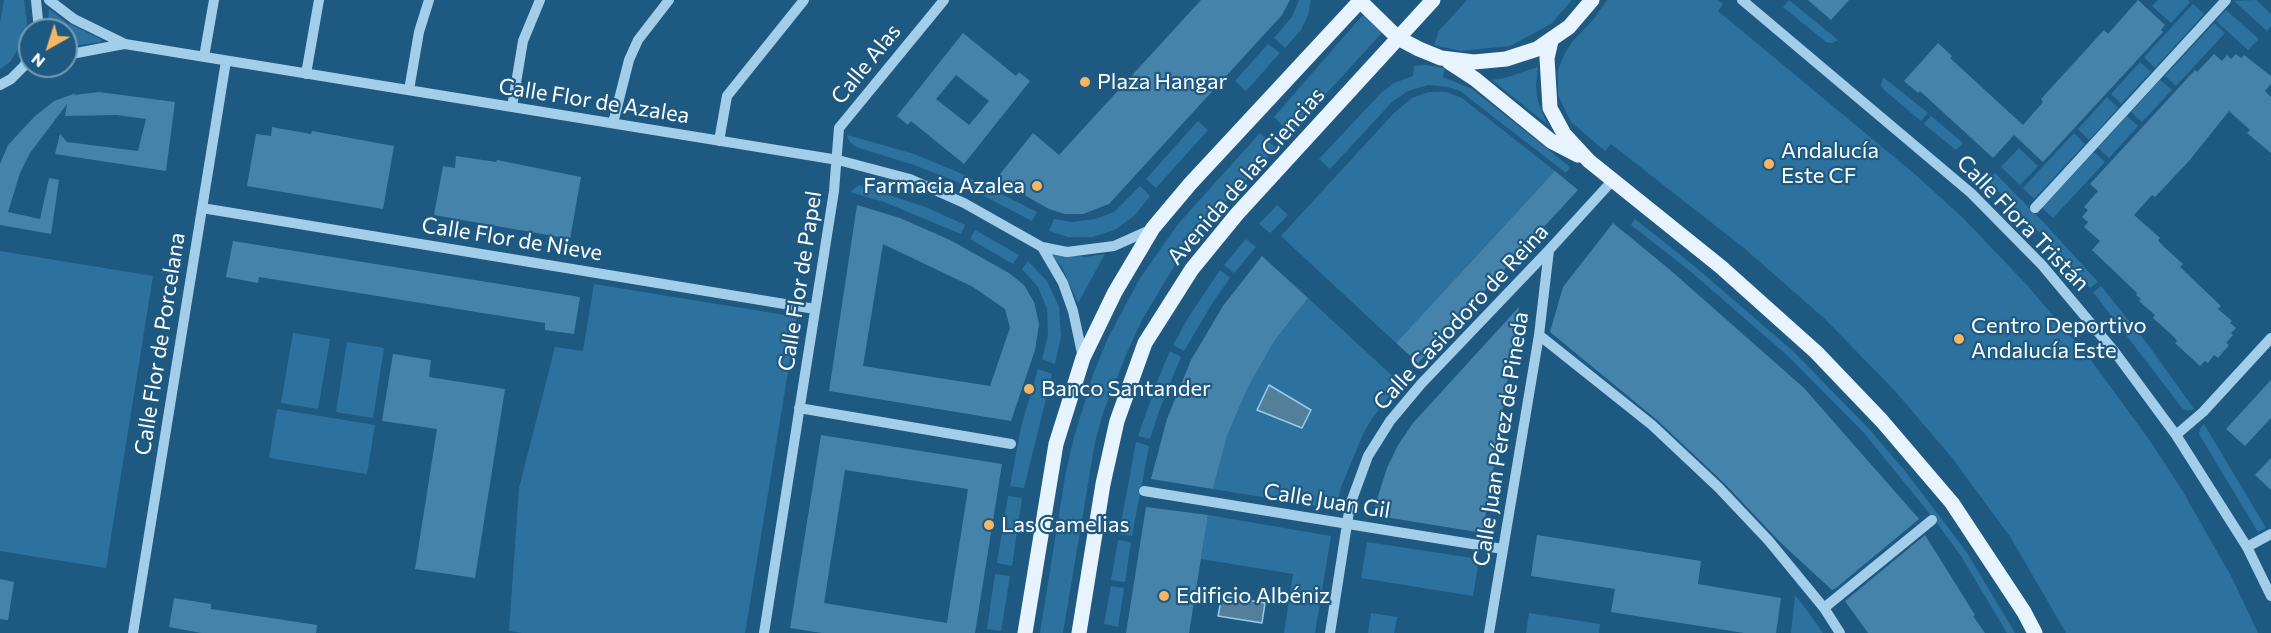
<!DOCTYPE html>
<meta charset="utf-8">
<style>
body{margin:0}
#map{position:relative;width:2271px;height:633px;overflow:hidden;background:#1e5982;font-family:Commissioner,sans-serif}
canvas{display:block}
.north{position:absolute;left:18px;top:18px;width:60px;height:60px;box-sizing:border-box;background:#1e5982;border:2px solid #789bb4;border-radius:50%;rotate:219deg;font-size:16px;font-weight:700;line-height:24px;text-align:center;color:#fff}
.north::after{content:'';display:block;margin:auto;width:21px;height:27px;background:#f8b562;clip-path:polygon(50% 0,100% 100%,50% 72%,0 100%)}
</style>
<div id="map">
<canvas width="2271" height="633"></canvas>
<div class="north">N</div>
</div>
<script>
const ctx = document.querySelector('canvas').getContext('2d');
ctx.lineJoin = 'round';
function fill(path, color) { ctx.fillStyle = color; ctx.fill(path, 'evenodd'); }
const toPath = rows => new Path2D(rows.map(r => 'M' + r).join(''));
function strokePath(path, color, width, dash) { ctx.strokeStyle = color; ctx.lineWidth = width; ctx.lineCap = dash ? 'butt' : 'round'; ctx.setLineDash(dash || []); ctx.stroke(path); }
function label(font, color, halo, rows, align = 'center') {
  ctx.font = font + ' Commissioner,sans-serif'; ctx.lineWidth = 4.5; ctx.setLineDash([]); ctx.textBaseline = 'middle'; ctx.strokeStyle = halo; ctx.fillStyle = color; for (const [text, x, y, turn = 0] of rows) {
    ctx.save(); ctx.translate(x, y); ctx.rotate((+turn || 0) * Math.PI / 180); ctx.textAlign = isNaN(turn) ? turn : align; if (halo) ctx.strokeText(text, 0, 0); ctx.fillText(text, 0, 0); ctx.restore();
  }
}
const green = toPath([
 [4,0,24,0,27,23,23,41,10,62,0,69,0,23],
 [1299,0,1311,0,1308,15,1301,30,1285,48,1274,38,1292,17],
 [1467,0,1572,0,1551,24,1510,46,1461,51,1434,45,1439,31],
 [1607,0,1718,0,1723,4,1718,11,1917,176,1964,219,2026,284,2091,360,2150,441,2182,490,2232,578,2258,633,2066,633,2011,538,1953,459,1896,392,1825,319,1744,248,1611,144,1605,151,1571,122,1558,95,1558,70,1564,55,1572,42,1593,20],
 [1789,0,1838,40,1832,43,1826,42,1783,7],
 [2158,0,2188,0,2190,2,2171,23,2152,6],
 [2256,0,2271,14,2271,26,2267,31,2234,1],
 [2193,4,2204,14,2155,68,2144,57],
 [49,9,66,22,102,40,101,42,66,47,66,30,47,30],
 [2226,10,2259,39,2248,50,2216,21],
 [1362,16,1365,16,1381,32,1381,34,1290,133,1274,117],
 [2214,23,2225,33,2176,86,2165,76],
 [1268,44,1280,53,1246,91,1235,81],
 [2140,62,2151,72,2121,104,2111,94],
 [1426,65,1445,68,1443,77,1472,89,1570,167,1566,173,1460,91,1448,87,1428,85,1408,91,1392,102,1330,169,1319,159,1381,93,1394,83,1413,76,1414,66],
 [1538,67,1536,85,1538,102,1547,124,1492,80,1505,78],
 [1883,77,1928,113,1921,121,1883,89,1881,85],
 [2160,80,2172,90,2142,122,2131,112],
 [1429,92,1446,92,1462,98,1555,171,1396,343,1281,236,1394,113,1412,98],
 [2107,97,2118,108,2089,140,2078,129],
 [1931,116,1963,143,1956,150,1924,124],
 [2127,116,2138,126,2109,158,2098,148],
 [1198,121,1208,130,1156,188,1146,179],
 [1260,133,1276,148,1221,207,1175,265,1142,320,1128,350,1103,413,1095,442,1063,633,1040,633,1066,471,1074,437,1094,372,1108,338,1139,280,1178,224],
 [2074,133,2085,144,2034,199,2023,188],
 [847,135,914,154,960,173,1037,212,1032,221,955,181,914,165,856,147,849,141],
 [2019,148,2038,166,2020,185,2001,167],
 [2094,152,2105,162,2053,218,2042,208],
 [1995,173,2047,226,2098,282,2090,288,2040,233,1987,180],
 [859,185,928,208,965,225,961,234,884,202,850,192],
 [1140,186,1150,196,1135,215,1116,229,1093,237,1068,237,1049,231,1054,219,1072,222,1095,219,1114,212],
 [1277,205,1288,215,1270,233,1259,224],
 [1635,219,1693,265,1794,352,1869,429,1905,471,1966,551,2015,633,2007,633,1961,556,1934,519,1864,433,1788,356,1690,271,1631,225],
 [975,230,1019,255,1013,264,970,239],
 [1246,239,1256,247,1234,273,1224,265],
 [0,251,153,276,106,568,0,551],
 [1049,252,1085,257,1105,254,1078,303,1062,267],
 [1028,261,1047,281,1059,307,1061,336,1055,364,1042,359,1048,335,1047,309,1038,287,1022,269],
 [1220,270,1230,278,1213,302,1184,351,1173,345,1188,318],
 [594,284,797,317,745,633,522,633,509,631,519,488,555,347,583,351],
 [2101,286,2149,346,2194,409,2188,411,2182,408,2093,292],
 [1308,298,1400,383,1373,417,1364,432,1341,487,1336,509,1213,489,1227,436,1248,387,1275,340],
 [293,333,330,339,318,409,281,403],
 [347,342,384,348,373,418,336,412],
 [1170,351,1181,357,1159,411,1150,439,1138,436,1159,377],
 [1038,369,1052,374,1024,488,1010,486,1021,427],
 [277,409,375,425,367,474,269,458],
 [2204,424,2266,528,2258,532,2199,434,2200,429],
 [1136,442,1149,446,1132,536,1119,534],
 [1008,496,1022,498,1012,566,997,563],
 [1208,515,1331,536,1315,633,1284,633,1293,574,1201,559],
 [1118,540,1131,542,1125,582,1111,580],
 [1367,542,1479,559,1473,596,1361,578],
 [995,574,1010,576,1001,631,987,629],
 [1111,586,1124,588,1118,627,1104,624],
 [1795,595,1809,613,1823,633,1791,633],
 [1371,613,1397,617,1394,633,1368,633],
 [1529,613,1600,624,1599,633,1526,633]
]);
const water = toPath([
 [1269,385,1311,410,1302,428,1257,410,1269,385],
 [1222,596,1265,603,1262,623,1218,616,1222,596]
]);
const building = toPath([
 [1201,0,1290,0,1282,15,1109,204,1083,214,1065,214,1049,209,996,179,1033,133,1059,155],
 [1808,0,1849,0,1831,20],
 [2138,0,2165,25,2161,30,2163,32,2043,162,2014,135,1993,158,1920,91,1918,93,1904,81,1938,43,1952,56,1950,58,2023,125,2043,102,2041,99,2104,30,2108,34],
 [963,33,1016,76,1019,72,1030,81,964,164,911,121,908,125,897,116],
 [956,75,989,101,969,125,936,99],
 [2214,54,2222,61,2227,55,2231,59,2236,54,2241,58,2244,55,2271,76,2271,84,2265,91,2271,97,2271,153,2247,133,2250,130,2229,111,2189,161,2155,197,2152,195,2134,215,2160,238,2158,240,2163,246,2183,264,2180,267,2221,306,2218,309,2232,321,2230,323,2236,328,2231,333,2233,335,2226,343,2229,345,2218,358,2214,355,2208,363,2205,361,2200,366,2175,343,2177,341,2173,336,2153,318,2155,315,2139,301,2141,299,2136,295,2137,293,2092,250,2100,241,2084,227,2088,222,2082,217,2088,210,2084,207,2098,191,2090,184,2195,70,2197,72],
 [99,92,175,102,166,171,55,154,60,134,67,142,138,151,146,119,117,115,65,116,67,104,30,153,20,173,8,212,40,219,49,178,59,180,51,234,0,225,0,164,8,145,34,117,54,101,76,93,74,95],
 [272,127,311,134,312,131,394,146,383,209,247,186,256,134,271,136],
 [456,156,496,162,497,160,581,177,570,239,434,215,443,166,455,168],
 [1555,171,1578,190,1418,363,1396,343],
 [857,205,900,218,950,240,1009,273,1024,285,1034,302,1039,324,1035,350,1011,421,829,391],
 [883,244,973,287,1005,309,1010,328,990,386,863,366],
 [1613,223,1669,269,1804,388,1919,519,1836,588,1832,590,1780,542,1724,483,1657,420,1550,332,1563,287],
 [233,241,580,297,574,334,545,330,545,323,259,277,258,283,226,277],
 [1262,256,1308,298,1275,340,1248,387,1227,436,1213,489,1151,479,1167,419,1191,360,1223,306],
 [1519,307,1483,533,1372,515,1387,468,1398,445,1413,423],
 [393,354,431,360,429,377,505,389,475,578,415,569,437,429,382,421],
 [2271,380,2271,418,2245,446,2226,429],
 [821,435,1002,464,975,633,822,633,790,628],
 [845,470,968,489,947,623,824,603],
 [2271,458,2271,490,2255,475],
 [1146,507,1208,515,1189,633,1126,633],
 [1537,535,1701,561,1698,584,1781,598,1776,633,1744,633,1611,612,1615,589,1531,576],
 [1925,535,1975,615,1973,616,1985,633,1868,633,1845,601],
 [0,579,14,582,8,620,0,619],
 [174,598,211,604,211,609,317,625,316,633,201,633,169,627]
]);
const minor = toPath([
 [36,0,39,30],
 [49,0,74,19,125,44,838,160,910,179,964,203,1042,247,1067,252,1114,246,1152,229],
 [1742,0,1971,193,2042,265,2114,351,2176,435,2247,547,2271,596],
 [66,55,124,44],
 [204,57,214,0],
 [306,74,319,0],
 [0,85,11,79,24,66,30,55],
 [409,90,419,32,429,0],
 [512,107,523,41,540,0],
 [613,123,629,60,638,40,669,0],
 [719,141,727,96,804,0],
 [202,208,815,309],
 [2035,208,2226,0],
 [1042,247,1063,283,1073,311,1083,358],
 [1539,335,1652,425,1719,488,1769,541,1824,608,1840,633],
 [799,408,1011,444],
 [2176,435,2203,412,2271,338],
 [1144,491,1503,549],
 [2247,547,2271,534],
 [1824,608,1932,520],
 [133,633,226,61],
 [764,633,834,191,839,128,944,0],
 [1330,633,1350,505,1368,456,1390,421,1421,384,1549,250,1613,180],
 [1489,633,1539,335,1549,250]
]);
const major = toPath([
 [1359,0,1398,38,1419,49,1441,58,1474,62,1506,59,1537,49,1569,27,1592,0],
 [1551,41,1547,58,1550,108,1564,134,1589,161,1721,267,1816,352,1882,421,1952,503,2024,612,2035,633],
 [1449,62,1475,79,1551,141,1578,155],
 [1025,633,1056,444,1083,358,1115,292,1153,228,1190,184,1361,0],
 [1079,633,1103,484,1117,421,1145,343,1192,269,1237,214,1433,0]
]);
const markers = [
 [1085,82,6,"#f8b562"],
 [1769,164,6,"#f8b562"],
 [1037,186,6,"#f8b562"],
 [1959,339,6,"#f8b562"],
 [1029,389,6,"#f8b562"],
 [989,525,6,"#f8b562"],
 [1164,596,6,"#f8b562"]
];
const streetNames = [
 ["Calle Alas",866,64,-51],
 ["Calle Flor de Azalea",594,101,9],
 ["Avenida de las Ciencias",1246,176,-49],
 ["Calle Flora Tristán",2023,223,46],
 ["Calle Flor de Nieve",512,239,9],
 ["Calle Flor de Papel",800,281,-81],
 ["Calle Casiodoro de Reina",1461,317,-47],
 ["Calle Flor de Porcelana",160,344,-81],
 ["Calle Juan Pérez de Pineda",1501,439,-81],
 ["Calle Juan Gil",1327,501,9]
];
const poiNames = [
 ["Plaza Hangar",1097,82],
 ["Andalucía",1781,151],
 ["Este CF",1781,176],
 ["Farmacia Azalea",1025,186,"right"],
 ["Centro Deportivo",1971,326],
 ["Andalucía Este",1971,351],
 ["Banco Santander",1041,389],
 ["Las Camelias",1001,525],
 ["Edificio Albéniz",1176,596]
];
fill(green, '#2d729e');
fill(water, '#547f9b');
strokePath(water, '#97cbeb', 1.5);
fill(building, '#4683ab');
strokePath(minor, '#a3cee9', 10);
strokePath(major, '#e7f3fe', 15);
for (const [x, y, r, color] of markers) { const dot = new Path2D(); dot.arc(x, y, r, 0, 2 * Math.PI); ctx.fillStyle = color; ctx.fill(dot); strokePath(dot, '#1e5982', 2); }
label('22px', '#fff', '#1e5982', streetNames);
label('22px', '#fff', '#1e5982', poiNames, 'left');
</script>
